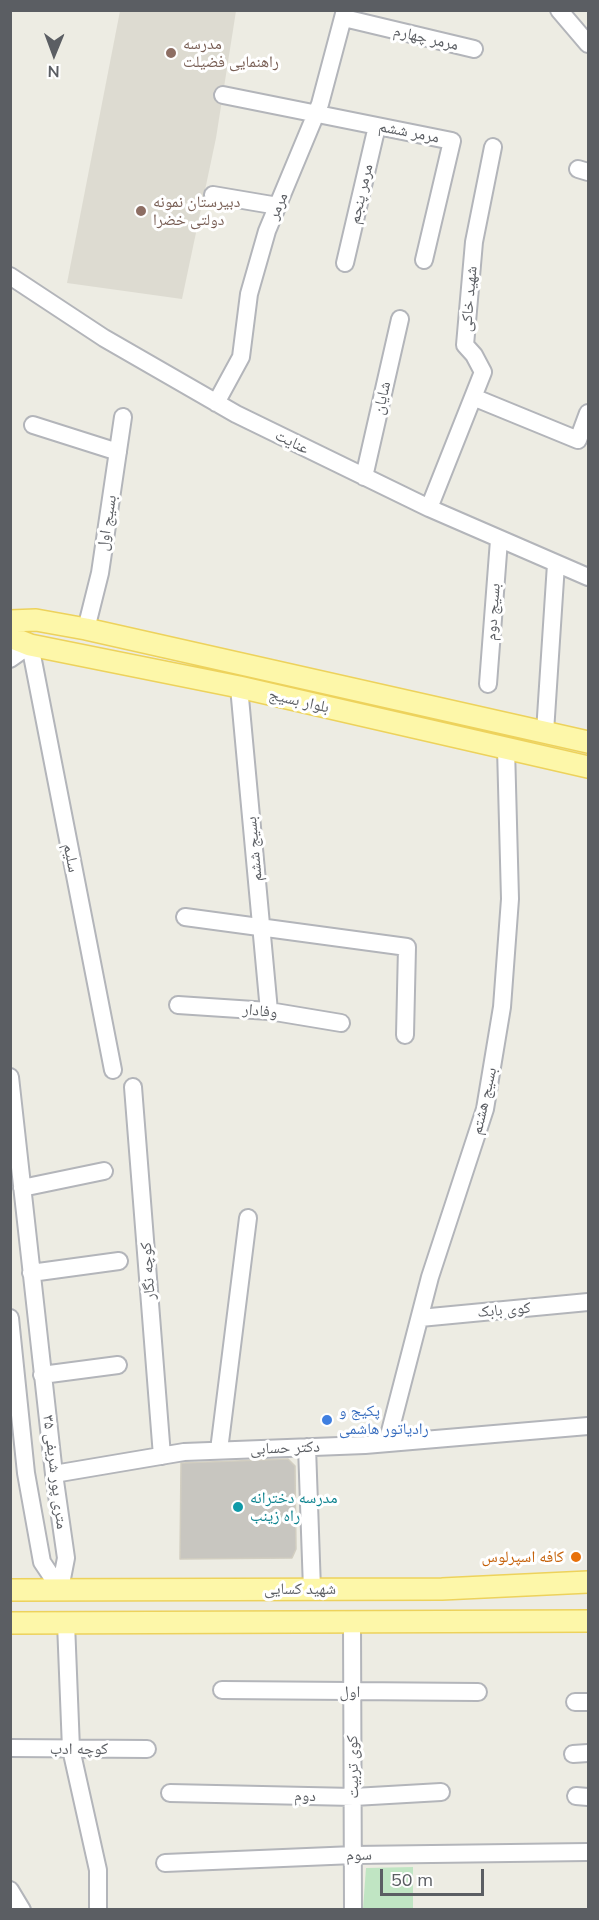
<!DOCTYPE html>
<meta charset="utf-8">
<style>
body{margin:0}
#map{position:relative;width:599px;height:1920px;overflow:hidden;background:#edece3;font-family:Mulish,sans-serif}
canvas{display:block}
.frame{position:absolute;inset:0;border:12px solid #5b5e63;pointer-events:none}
.north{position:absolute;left:24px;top:24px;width:60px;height:60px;-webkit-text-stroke:4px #fff;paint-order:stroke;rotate:181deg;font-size:16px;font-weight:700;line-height:24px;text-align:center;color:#5b5e63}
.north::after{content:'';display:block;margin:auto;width:21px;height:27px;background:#5b5e63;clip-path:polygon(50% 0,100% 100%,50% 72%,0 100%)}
.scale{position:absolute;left:380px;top:1869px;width:104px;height:27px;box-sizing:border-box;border:3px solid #5b5e63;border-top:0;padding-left:8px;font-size:18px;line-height:21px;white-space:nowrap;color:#5b5e63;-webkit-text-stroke:4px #fff;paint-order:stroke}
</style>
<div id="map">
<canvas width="599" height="1920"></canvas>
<div class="frame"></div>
<div class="north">N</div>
<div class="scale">50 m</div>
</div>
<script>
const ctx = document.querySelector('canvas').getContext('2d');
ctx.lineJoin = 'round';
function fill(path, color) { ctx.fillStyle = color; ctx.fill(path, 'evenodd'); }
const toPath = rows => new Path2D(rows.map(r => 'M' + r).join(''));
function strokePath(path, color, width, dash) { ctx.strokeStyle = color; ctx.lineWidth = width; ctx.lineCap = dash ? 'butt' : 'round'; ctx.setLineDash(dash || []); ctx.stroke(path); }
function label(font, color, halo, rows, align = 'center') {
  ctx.font = font + ' Mulish,"Noto Naskh Arabic",sans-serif'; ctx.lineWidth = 6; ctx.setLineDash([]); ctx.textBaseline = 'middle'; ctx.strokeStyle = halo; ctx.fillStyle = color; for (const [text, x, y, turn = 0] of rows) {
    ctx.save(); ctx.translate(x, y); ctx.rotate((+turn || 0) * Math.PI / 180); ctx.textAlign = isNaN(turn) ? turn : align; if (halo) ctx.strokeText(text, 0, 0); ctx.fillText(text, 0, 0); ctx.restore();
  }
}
const education = toPath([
 [120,11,236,11,216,138,182,299,67,283]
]);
const green = toPath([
 [413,1867,413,1909,363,1909,366,1868]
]);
const building = toPath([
 [288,1459,295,1466,296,1549,292,1558,180,1559,181,1463,288,1459]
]);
const minor = toPath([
 [559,10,588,44],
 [344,18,474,49],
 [223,95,452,141,424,260],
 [578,169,588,172],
 [213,195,278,206],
 [345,263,377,126],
 [10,276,104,338,236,414,429,508,588,577],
 [473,397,578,440,588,413],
 [216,403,241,357,249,294,267,231,320,104,345,10],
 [33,425,118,452],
 [364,477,400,319],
 [429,508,483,372,474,355,465,345,474,242,493,147],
 [86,629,100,573,123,417],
 [10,659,30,645,113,1070],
 [488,684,499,540],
 [239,687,269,1011],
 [545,732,556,564],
 [185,917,407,947,405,1035],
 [178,1005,269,1011,341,1023],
 [10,1077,54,1474,66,1558,60,1589],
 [133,1087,162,1456],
 [22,1188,104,1171],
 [31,1273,119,1261],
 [10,1318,26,1473,42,1562,60,1589],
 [420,1318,588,1302],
 [42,1375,118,1365],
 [387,1443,430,1277,485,1109,502,1007,510,899,506,748],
 [307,1447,312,1589],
 [219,1450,248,1218],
 [54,1474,184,1452,365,1445,588,1426],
 [66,1623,71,1749,98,1870,98,1910],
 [352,1624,353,1910],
 [222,1690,478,1692],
 [575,1702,588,1702],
 [10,1748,147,1749],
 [573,1754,588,1753],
 [170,1793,354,1797,441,1792],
 [576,1796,588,1797],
 [165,1863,354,1855,588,1852],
 [10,1890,22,1910]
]);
const major = toPath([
 [10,621,36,620,86,629,588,742],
 [10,637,30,645,239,687,588,767],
 [10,1590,442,1589,588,1582],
 [10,1623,588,1621]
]);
const markers = [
 [171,53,6,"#8d6e63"],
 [141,211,6,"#8d6e63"],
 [327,1420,6,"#3f7fe0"],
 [238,1507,6,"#0f9aa8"],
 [576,1557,6,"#e8710a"]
];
const streetNames = [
 ["مرمر چهارم",426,38,13],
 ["مرمر ششم",409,132,11],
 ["مرمر پنجم",361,194,-77],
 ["مرمر",278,206,-67],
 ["شهید خاکی",469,299,-85],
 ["شایان",382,398,-77],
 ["عنایت",292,442,26],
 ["بسیج اول",107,523,-81],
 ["بسيج دوم",493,612,-86],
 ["بلوار بسیج",299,701,13],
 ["بسیج ششم",254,849,-95],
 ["سلیم",71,858,79],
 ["وفادار",260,1011,6],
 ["بسیج هشتم",484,1101,-77],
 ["کوچه نگار",148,1271,-94],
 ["کوی بابک",504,1310,-5],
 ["دکتر حسابی",285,1448,-2],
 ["۳۵ متری پور شریفی",55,1472,83],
 ["شهید کسایی",300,1589],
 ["اول",350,1692],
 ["کوچه ادب",79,1749],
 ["کوی تربیت",353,1767,-91],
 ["دوم",305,1796,1],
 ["سوم",359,1855,-1]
];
const educationNames = [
 ["مدرسه",183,44],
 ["راهنمایی فضیلت",183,62],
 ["دبیرستان نمونه",153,202],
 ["دولتی خضرا",153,220]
];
const shopNames = [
 ["پکیج و",339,1411],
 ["رادیاتور هاشمی",339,1429]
];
const cultureNames = [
 ["مدرسه دخترانه",250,1498],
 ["راه زینب",250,1516]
];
const foodNames = [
 ["کافه اسپرلوس",564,1557]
];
fill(education, '#dddbd1');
fill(green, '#c0e5c3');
fill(building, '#c8c6c0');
strokePath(building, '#d2cec1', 1.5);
strokePath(minor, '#b3b5ba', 20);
strokePath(major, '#edd25c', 24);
strokePath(minor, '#fff', 16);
strokePath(major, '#fdf7a9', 21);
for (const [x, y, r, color] of markers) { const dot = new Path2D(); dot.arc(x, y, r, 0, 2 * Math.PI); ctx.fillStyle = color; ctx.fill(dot); strokePath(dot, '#fff', 2); }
label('16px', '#5b5e63', '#fff', streetNames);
label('16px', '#785e54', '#fff', educationNames, 'left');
label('16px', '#366cbe', '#fff', shopNames, 'left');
label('16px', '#0d838f', '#fff', cultureNames, 'left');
label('16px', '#c56008', '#fff', foodNames, 'right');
</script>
